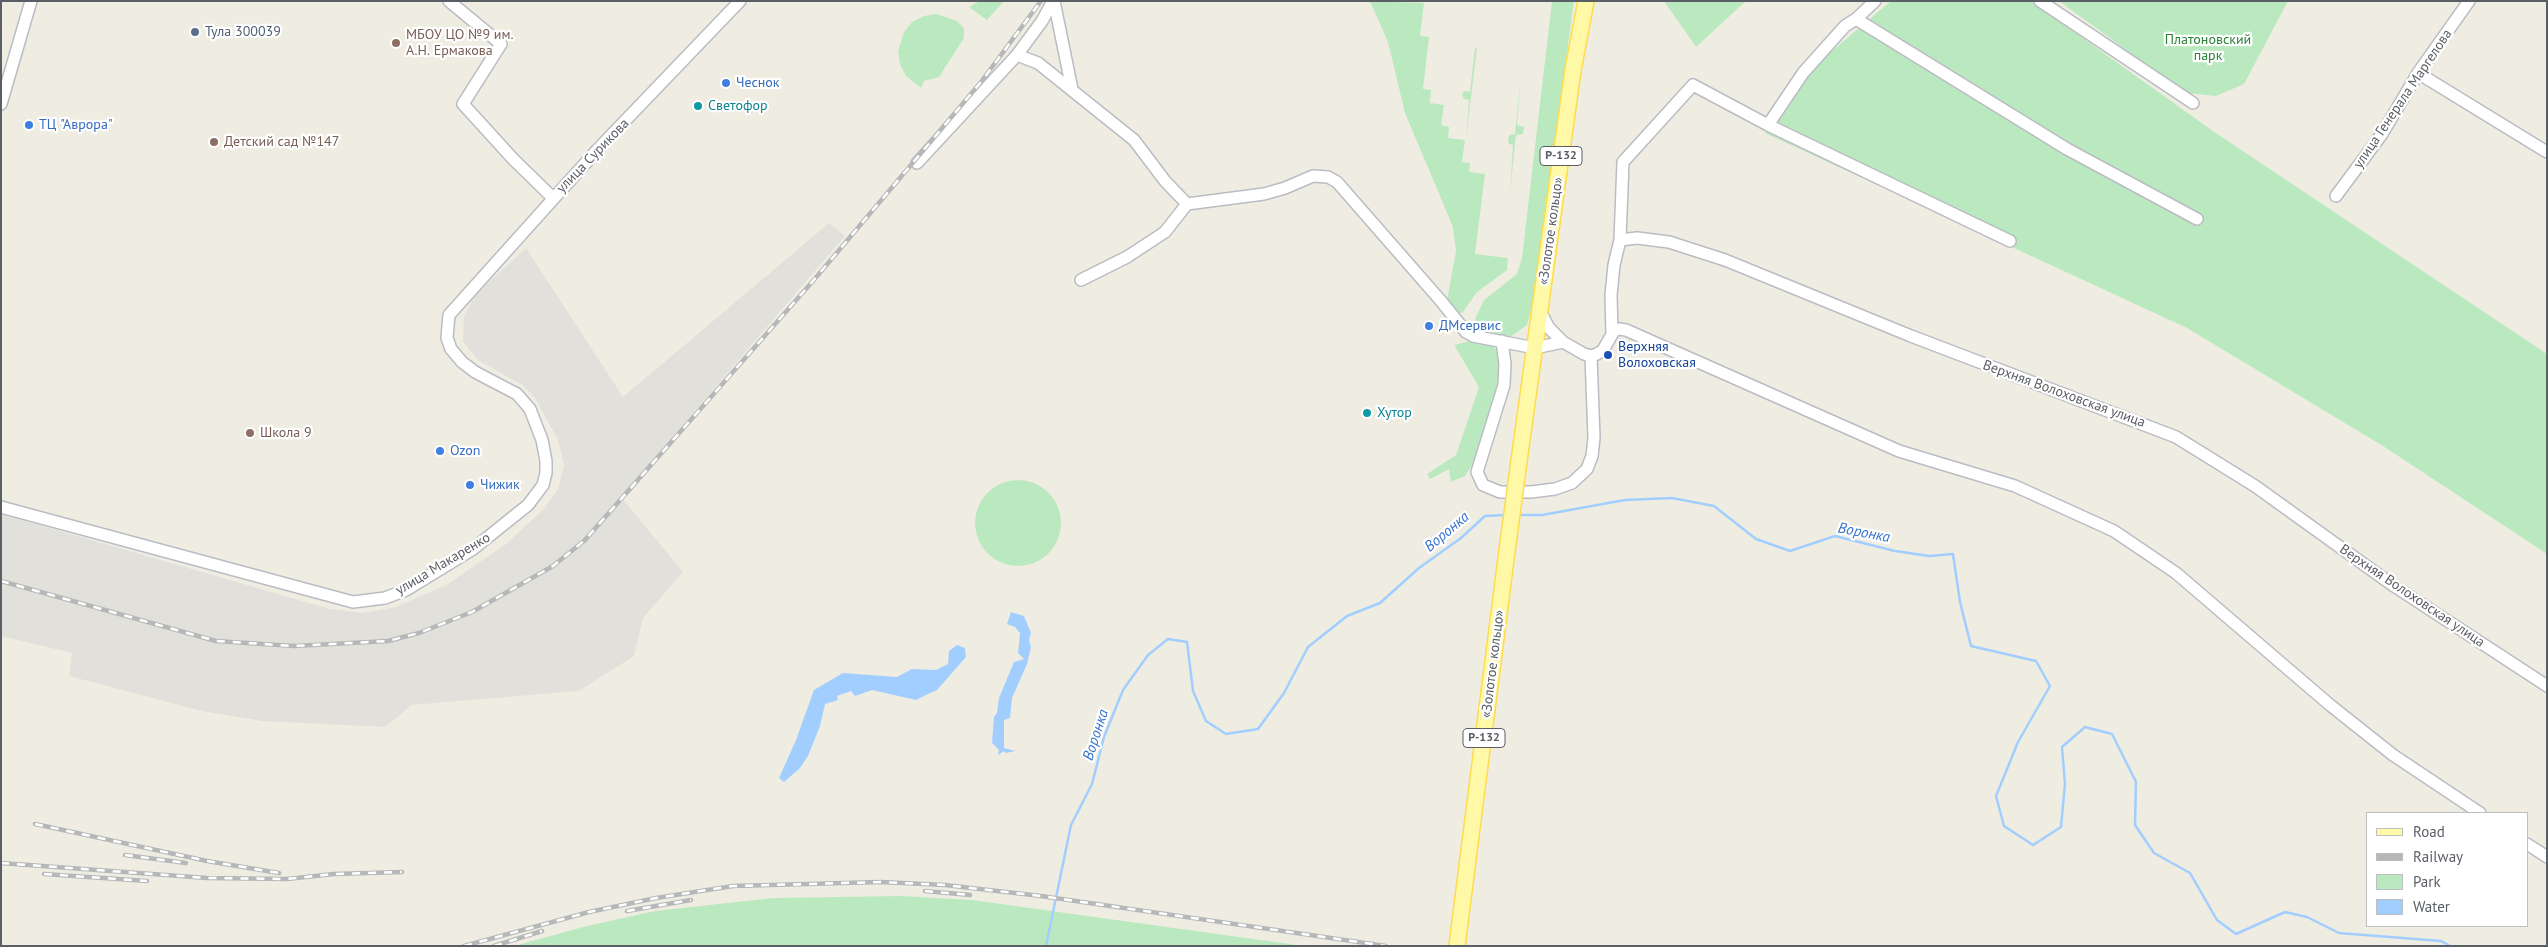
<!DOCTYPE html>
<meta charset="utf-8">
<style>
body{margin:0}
#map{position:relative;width:2548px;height:947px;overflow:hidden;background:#efede2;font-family:"PT Sans",sans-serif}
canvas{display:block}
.frame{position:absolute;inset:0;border:2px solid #5a5e65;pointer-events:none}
.legend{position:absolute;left:2366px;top:812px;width:162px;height:115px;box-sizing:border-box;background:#fff;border:1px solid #bdbfc1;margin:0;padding:6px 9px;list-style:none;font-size:15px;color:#5a5e65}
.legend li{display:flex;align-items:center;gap:10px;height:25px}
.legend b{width:25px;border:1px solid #bdbfc1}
</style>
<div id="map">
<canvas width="2548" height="947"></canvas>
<div class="frame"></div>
<ul class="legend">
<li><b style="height:6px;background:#fff8a7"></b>Road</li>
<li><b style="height:6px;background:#b6b7b8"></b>Railway</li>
<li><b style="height:14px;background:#bbe9bf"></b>Park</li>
<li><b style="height:14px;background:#a2ceff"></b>Water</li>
</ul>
</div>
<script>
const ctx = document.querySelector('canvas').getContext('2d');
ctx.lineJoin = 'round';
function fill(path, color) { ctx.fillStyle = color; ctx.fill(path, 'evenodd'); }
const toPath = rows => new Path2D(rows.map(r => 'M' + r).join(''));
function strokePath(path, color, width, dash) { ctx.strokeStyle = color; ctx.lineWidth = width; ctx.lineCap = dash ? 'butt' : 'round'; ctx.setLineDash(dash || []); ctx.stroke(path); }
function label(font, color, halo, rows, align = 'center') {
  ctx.font = font + ' "PT Sans",sans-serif'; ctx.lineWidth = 4.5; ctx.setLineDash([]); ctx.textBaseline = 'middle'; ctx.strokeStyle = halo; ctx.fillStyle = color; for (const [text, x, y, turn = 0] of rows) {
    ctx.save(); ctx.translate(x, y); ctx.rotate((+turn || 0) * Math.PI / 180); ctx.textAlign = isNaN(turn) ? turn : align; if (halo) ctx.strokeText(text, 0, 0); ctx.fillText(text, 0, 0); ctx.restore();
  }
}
const industrial = toPath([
 [829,223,845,236,621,497,683,572,643,618,634,656,579,691,412,705,385,727,262,721,202,711,69,676,72,653,1,636,1,514,330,609,363,613,396,607,446,585,505,545,543,510,558,489,564,465,558,440,535,398,524,386,478,360,463,342,464,316,475,295,526,248,623,397]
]);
const green = toPath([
 [980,1,1004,1,987,20,969,7],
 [1370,1,1424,3,1420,36,1429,37,1423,89,1431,90,1430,103,1444,105,1441,125,1449,127,1448,138,1465,140,1462,162,1470,163,1469,172,1485,174,1475,254,1508,258,1507,270,1477,292,1462,313,1456,312,1447,301,1456,251,1453,227,1405,113,1388,42],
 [1552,1,1574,1,1533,302,1527,325,1510,337,1500,337,1482,332,1477,326,1475,319,1484,300,1517,274,1522,258],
 [1664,1,1746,1,1696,47],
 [1891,1,2031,1,2210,129,2547,354,2547,554,2383,446,2187,328,1765,133,1813,67],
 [2059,1,2288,1,2244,84,2216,96,2185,93],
 [936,14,957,21,964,28,964,38,939,77,924,81,921,88,906,76,900,64,898,52,904,32,912,22,924,16],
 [1475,48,1477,48,1466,139,1469,100,1464,99,1462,95,1464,91,1470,92],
 [1521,75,1517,125,1524,127,1523,134,1516,135,1510,194,1513,145,1509,144,1508,141,1509,135,1515,134],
 [1470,341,1492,345,1498,352,1500,371,1489,417,1471,467,1465,476,1451,482,1449,469,1430,479,1427,474,1456,455,1479,387,1454,345],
 '975 523a43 43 0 1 1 86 0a43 43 0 1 1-86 0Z',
 [902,896,972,900,1304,946,514,946,583,927,655,911,773,898]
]);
const water = toPath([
 [1011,612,1024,616,1031,633,1029,640,1031,647,1027,664,1012,698,1010,718,1004,720,1004,748,1015,751,1006,753,1004,751,998,755,999,750,992,743,994,717,997,713,999,698,1014,662,1024,659,1018,653,1020,633,1015,627,1007,624],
 [957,645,965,648,966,657,937,690,928,694,916,700,872,690,855,696,851,691,837,696,838,700,825,704,820,726,808,756,800,768,784,782,779,778,796,740,814,690,843,673,897,677,912,669,936,670,948,664,949,651]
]);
const stream = toPath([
 [1517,515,1542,515,1625,500,1672,498,1714,506,1756,539,1790,551,1835,536,1895,551,1929,556,1953,554,1960,602,1971,646,2036,661,2050,686,2018,742,1996,796,2004,826,2033,845,2061,827,2065,784,2062,747,2085,727,2112,734,2136,782,2135,825,2154,853,2190,873,2217,920,2236,934,2285,912,2307,917,2339,933,2441,941,2450,946],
 [1046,946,1071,825,1092,784,1104,737,1123,690,1148,655,1168,639,1187,642,1193,691,1206,721,1226,734,1258,729,1284,693,1308,647,1347,616,1380,603,1419,568,1461,538,1485,516,1506,515]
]);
const minor = toPath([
 [449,1,501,44,463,104,513,159,553,198],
 [1054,1,1072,89],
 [2040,1,2193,103],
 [1856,19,2067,149,2197,219],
 [1017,55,1038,63,1134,140,1165,181,1187,204],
 [2418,73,2547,152],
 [1,104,31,1],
 [1768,125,1803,73,1845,26,1856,19,1875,1],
 [917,163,1017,55,1042,21,1053,1],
 [2336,196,2382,134,2418,73,2469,1],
 [1187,204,1264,194,1285,188,1313,176,1328,177,1337,182,1441,301,1466,332,1473,336,1535,348,1563,342],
 [1620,240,1623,162,1693,85,1768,125,2010,241],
 [1081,280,1127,257,1165,232,1187,204],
 [1540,311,1549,328,1563,342,1584,354,1591,356,1597,354,1603,350,1614,331,1619,329,1626,330,1899,451,2015,486,2114,531,2176,573,2330,705,2393,755,2480,813],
 [1612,334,1611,295,1614,265,1620,240,1637,238,1669,242,1725,260,1911,336,2176,437,2255,486,2394,586,2547,686],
 [1502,341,1505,364,1504,385,1477,472,1483,485,1500,492,1531,492,1555,489,1572,483,1587,469,1592,456,1594,438,1591,356],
 [1,507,353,602,385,598,406,590,473,549,528,505,543,485,546,473,546,461,542,440,530,409,517,394,475,372,462,362,451,349,447,338,449,315,599,148,740,1],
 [2527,844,2547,857]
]);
const major = toPath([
 [1519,461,1573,70,1586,1],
 [1457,946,1507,551]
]);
const rail = toPath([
 [1,581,216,641,294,646,388,641,419,633,472,612,553,566,585,540,813,281,981,82,1041,1],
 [35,824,207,861,279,873],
 [125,855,186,863],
 [1,863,207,878,287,879,334,874,402,872],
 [44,874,147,881],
 [925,891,970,895],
 [627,911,691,900],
 [464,946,589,912,656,898,733,886,881,882,945,885,1041,896,1386,946],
 [494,946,542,931]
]);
const majorBridge = toPath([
 [1507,551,1519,461]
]);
const markers = [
 [195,32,5,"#5c6f8a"],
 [396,43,5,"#8d6e63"],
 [726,83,5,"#3f7fe0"],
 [698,106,5,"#0f9aa8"],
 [29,125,5,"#3f7fe0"],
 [214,142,5,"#8d6e63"],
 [1429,326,5,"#3f7fe0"],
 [1608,355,5,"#1a4fb4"],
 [1367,413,5,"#0f9aa8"],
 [250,433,5,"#8d6e63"],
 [440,451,5,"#3f7fe0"],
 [470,485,5,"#3f7fe0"]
];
const shields = [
 [1561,156,42],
 [1484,738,42]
];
const shieldNames = [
 ["Р-132",1561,156],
 ["Р-132",1484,738]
];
const serviceNames = [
 ["Тула 300039",205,32]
];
const educationNames = [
 ["МБОУ ЦО №9 им.",406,35],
 ["А.Н. Ермакова",406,51],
 ["Детский сад №147",224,142],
 ["Школа 9",260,433]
];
const parkNames = [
 ["Платоновский",2208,40],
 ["парк",2208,56]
];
const shopNames = [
 ["Чеснок",736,83],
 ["ТЦ \"Аврора\"",39,125],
 ["ДМсервис",1439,326],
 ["Ozon",450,451],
 ["Чижик",480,485]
];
const streetNames = [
 ["улица Генерала Маргелова",2403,99,-56],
 ["улица Сурикова",593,156,-46],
 ["«Золотое кольцо»",1551,231,-82],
 ["Верхняя Волоховская улица",2064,394,20],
 ["улица Макаренко",443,564,-31],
 ["Верхняя Волоховская улица",2412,596,34],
 ["«Золотое кольцо»",1493,664,-83]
];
const cultureNames = [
 ["Светофор",708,106],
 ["Хутор",1377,413]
];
const transitNames = [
 ["Верхняя",1618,347],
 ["Волоховская",1618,363]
];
const waterNames = [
 ["Воронка",1447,532,-40],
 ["Воронка",1864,533,11],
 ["Воронка",1096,735,-72]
];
fill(industrial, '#e2e0da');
fill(green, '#bbe9bf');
fill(water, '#a2ceff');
strokePath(stream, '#a2ceff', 2.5);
strokePath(minor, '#babcc3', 14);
strokePath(major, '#ffdc4b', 18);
strokePath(minor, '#fff', 11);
strokePath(major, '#fff8a7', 15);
strokePath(rail, '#b6b7b8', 4.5);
strokePath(rail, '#fff', 2.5, [8]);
strokePath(majorBridge, '#ffdc4b', 18, []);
strokePath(majorBridge, '#fff8a7', 15);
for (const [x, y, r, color] of markers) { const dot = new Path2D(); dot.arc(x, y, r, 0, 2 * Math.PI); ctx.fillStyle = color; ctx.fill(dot); strokePath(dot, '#fff', 2); }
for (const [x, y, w] of shields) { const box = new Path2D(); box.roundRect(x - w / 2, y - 9.5, w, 19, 4); ctx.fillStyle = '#fff'; ctx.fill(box); strokePath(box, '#5a5e65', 1); }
label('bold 12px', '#5a5e65', null, shieldNames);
label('14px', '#4e5e75', '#fff', serviceNames, 'left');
label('14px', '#785e54', '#fff', educationNames, 'left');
label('14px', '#2b8337', '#fff', parkNames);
label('14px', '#366cbe', '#fff', shopNames, 'left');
label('14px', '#5a5e65', '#fff', streetNames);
label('14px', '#0d838f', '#fff', cultureNames, 'left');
label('14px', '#164399', '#fff', transitNames, 'left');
label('italic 15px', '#3774cf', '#fff', waterNames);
</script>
